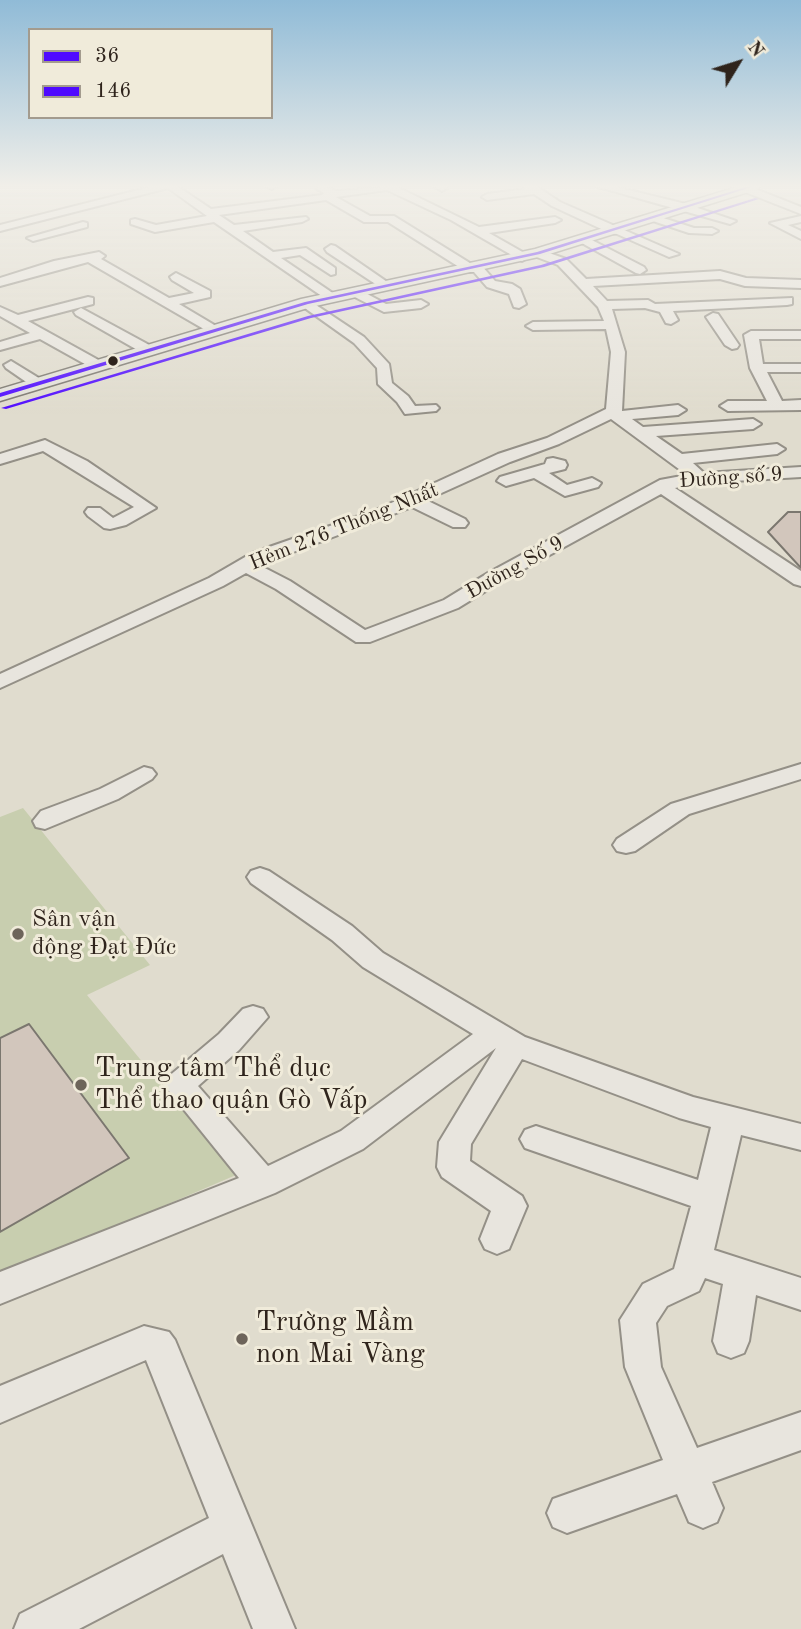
<!DOCTYPE html>
<meta charset="utf-8">
<style>
body{margin:0}
#map{position:relative;width:801px;height:1629px;overflow:hidden;background:#e0dcce;font-family:"Old Standard TT",serif}
canvas{display:block}
.legend{position:absolute;left:28px;top:28px;width:245px;height:91px;box-sizing:border-box;background:#f0ebda;border:2px solid #a39b8e;margin:0;padding:9px 12px;list-style:none;font-size:21px;color:#2f241c}
.legend li{display:flex;align-items:center;gap:14px;height:35px}
.legend b{width:35px;border:2px solid #a39b8e}
.north{position:absolute;left:703px;top:28px;width:70px;height:70px;-webkit-text-stroke:5px #f0ebda;paint-order:stroke;rotate:52deg;font-size:19px;font-weight:700;line-height:28px;text-align:center;color:#2f241c}
.north::after{content:'';display:block;margin:auto;width:24px;height:32px;background:#2f241c;clip-path:polygon(50% 0,100% 100%,50% 72%,0 100%)}
</style>
<div id="map">
<canvas width="801" height="1629"></canvas>
<ul class="legend">
<li><b style="height:9px;background:#4f0aff"></b>36</li>
<li><b style="height:9px;background:#4f0aff"></b>146</li>
</ul>
<div class="north">N</div>
</div>
<script>
const ctx = document.querySelector('canvas').getContext('2d');
ctx.lineJoin = 'round';
function fill(path, color) { ctx.fillStyle = color; ctx.fill(path, 'evenodd'); }
const toPath = rows => new Path2D(rows.map(r => 'M' + r).join(''));
function strokePath(path, color, width, dash) { ctx.strokeStyle = color; ctx.lineWidth = width; ctx.lineCap = dash ? 'butt' : 'round'; ctx.setLineDash(dash || []); ctx.stroke(path); }
function label(font, color, halo, rows, align = 'center') {
  ctx.font = font + ' "Old Standard TT",serif'; ctx.lineWidth = 6; ctx.setLineDash([]); ctx.textBaseline = 'middle'; ctx.strokeStyle = halo; ctx.fillStyle = color; for (const [text, x, y, turn = 0] of rows) {
    ctx.save(); ctx.translate(x, y); ctx.rotate((+turn || 0) * Math.PI / 180); ctx.textAlign = isNaN(turn) ? turn : align; if (halo) ctx.strokeText(text, 0, 0); ctx.fillText(text, 0, 0); ctx.restore();
  }
}
const green = toPath([
 [23,808,150,965,87,995,236,1175,0,1276,0,817]
]);
const building = toPath([
 [788,512,801,512,801,568,768,532,788,512],
 [29,1024,129,1158,0,1232,0,1038,29,1024]
]);
const minor = toPath([
 [154,186,177,186,211,209,322,195,324,193,317,189,322,186,337,191,400,186,399,188,479,227,555,217,561,220,555,223,489,233,526,254,528,257,522,261,451,220,387,190,336,197,370,216,394,216,473,265,481,265,495,281,512,284,520,289,526,304,519,308,514,307,509,294,487,287,474,272,467,272,388,222,364,222,326,200,219,215,234,225,306,217,308,219,302,222,243,231,273,252,306,248,335,268,335,274,331,275,300,255,281,258,334,294,334,300,329,301,214,222,155,232,131,224,131,220,135,219,156,225,207,216,168,188,0,231,0,225,154,186],
 [266,186,277,186,272,189,266,186],
 [433,186,446,186,447,188,442,191,433,186],
 [524,186,536,186,560,202,679,254,669,257,617,234,610,233,552,206,534,194,487,200,482,197,487,194,526,189,524,186],
 [595,186,612,186,686,204,736,221,730,224,595,186],
 [741,186,748,186,801,207,801,214,740,190,741,186],
 [654,215,694,228,712,228,718,231,712,234,689,233,650,220,648,218,654,215],
 [801,216,801,222,788,225,801,231,801,239,770,223,801,216],
 [83,222,87,223,87,227,33,241,27,238,83,222],
 [584,236,644,267,646,270,640,274,636,273,580,242,578,240,584,236],
 [331,245,335,246,393,286,391,289,383,289,327,252,325,249,331,245],
 [538,249,566,259,586,279,720,271,746,278,801,280,801,288,745,286,720,279,593,286,607,301,648,300,655,304,792,298,792,304,787,305,673,311,678,320,671,324,666,323,660,312,645,308,612,309,625,352,622,411,678,405,686,410,678,415,632,419,643,427,753,419,761,424,753,429,656,436,682,454,777,444,785,449,777,454,693,463,704,473,801,467,801,477,700,483,675,488,801,571,801,586,794,584,661,494,502,581,458,608,370,642,356,642,276,589,246,573,223,586,0,688,0,674,209,578,252,553,376,510,498,454,547,438,606,409,611,352,606,329,533,330,526,326,533,322,604,321,598,307,558,265,534,256,532,253,538,249],
 [611,419,687,475,660,480,488,573,444,600,365,630,290,581,259,565,412,507,453,527,465,527,468,523,465,519,426,500,510,462,559,444,611,419],
 [99,252,105,256,101,259,169,298,194,293,172,280,170,277,176,273,210,291,210,297,179,304,221,329,214,333,209,332,88,262,0,286,0,278,54,261,99,252],
 [356,288,386,304,421,300,428,304,421,308,384,312,351,295,350,292,356,288],
 [88,297,93,298,93,304,28,321,102,362,104,365,102,368,92,368,40,339,0,350,0,342,30,333,0,316,0,307,18,315,88,297],
 [307,299,364,337,389,364,392,383,408,396,415,406,436,405,439,408,436,411,405,414,397,402,378,384,377,368,354,343,302,306,300,303,307,299],
 [81,308,151,346,153,349,151,352,141,352,76,315,74,312,81,308],
 [713,313,718,314,739,345,737,348,732,349,725,345,706,317,713,313],
 [751,331,801,331,801,339,759,339,763,364,801,364,801,372,767,372,782,401,801,400,801,410,728,411,720,406,728,401,767,401,750,368,744,335,751,331],
 [11,361,42,380,44,383,42,386,32,386,6,368,4,365,11,361],
 [45,440,87,461,156,508,126,525,110,529,104,528,88,516,85,512,88,508,100,508,113,518,134,507,43,451,0,464,0,454,45,440],
 [553,458,565,461,567,465,565,469,549,473,567,485,592,478,601,483,598,487,565,496,534,478,506,486,497,481,500,477,545,464,547,459,553,458],
 [801,764,801,779,689,814,635,851,626,853,617,851,613,845,617,839,671,804,801,764],
 [144,767,152,769,156,774,152,779,118,799,45,829,36,827,33,821,41,811,100,789,144,767],
 [260,868,269,871,352,926,383,953,525,1037,693,1097,801,1124,801,1150,741,1135,714,1250,801,1278,801,1310,756,1295,749,1341,744,1353,731,1358,718,1353,713,1341,723,1284,705,1278,699,1291,667,1306,656,1323,661,1367,697,1448,801,1412,801,1450,712,1482,723,1508,717,1522,703,1528,689,1522,677,1494,567,1533,553,1527,547,1513,553,1499,663,1460,625,1367,620,1320,643,1284,674,1269,691,1206,525,1148,520,1139,525,1130,536,1126,698,1180,711,1127,679,1118,522,1059,471,1144,470,1161,522,1196,527,1206,509,1249,497,1254,485,1249,480,1239,491,1211,442,1177,437,1167,439,1142,496,1048,363,1149,275,1193,0,1304,0,1272,239,1178,164,1085,168,1077,219,1034,243,1009,253,1006,263,1009,268,1017,239,1050,198,1086,268,1166,341,1131,473,1034,363,967,332,940,251,883,247,877,251,871,260,868],
 [144,1326,169,1332,175,1340,295,1629,253,1629,223,1554,79,1629,14,1629,20,1614,209,1518,146,1360,0,1423,0,1386,144,1326]
]);
const major = toPath([
 [740,186,760,186,758,189,543,256,311,307,0,401,0,389,301,299,535,249,740,186]
]);
const bus1 = toPath([
 [749,186,755,186,540,254,308,304,0,397,0,393,305,302,537,252,749,186]
]);
const bus2 = toPath([
 [755,198,759,199,544,267,311,318,6,409,1,408,308,316,541,265,755,198]
]);
const markers = [
 [113,361,6,"#2f241c"],
 [18,934,7,"#6d645a"],
 [81,1085,7,"#6d645a"],
 [242,1339,7,"#6d645a"]
];
const farStreetnames = [
 ["Đường số 9",731,478,-4],
 ["Hẻm 276 Thống Nhất",344,527,-22],
 ["Đường Số 9",515,568,-29]
];
const poiNames = [
 ["Sân vận",32,920],
 ["động Đạt Đức",32,948]
];
const nearPoinames = [
 ["Trung tâm Thể dục",95,1069],
 ["Thể thao quận Gò Vấp",95,1101],
 ["Trường Mầm",256,1323],
 ["non Mai Vàng",256,1355]
];
fill(green, '#c8ceaf');
fill(building, '#d2c6bc');
strokePath(building, '#7b776f', 2);
strokePath(minor, '#949087', 4);
strokePath(major, '#7b776f', 3);
fill(minor, '#e8e5de');
fill(major, '#e3e1d9');
fill(bus1, '#4f0aff');
fill(bus2, '#4f0aff');
const sky = ctx.createLinearGradient(0, 0, 0, 414);
sky.addColorStop(0, '#90bbd7');
sky.addColorStop(0.45, '#f1efe9');
sky.addColorStop(1, '#f1efe900');
ctx.fillStyle = sky;
ctx.fillRect(0, 0, 801, 414);
for (const [x, y, r, color] of markers) { const dot = new Path2D(); dot.arc(x, y, r, 0, 2 * Math.PI); ctx.fillStyle = color; ctx.fill(dot); strokePath(dot, '#f0ebda', 2.5); }
label('21px', '#2f241c', '#f0ebda', farStreetnames);
label('24px', '#2f241c', '#f0ebda', poiNames, 'left');
label('28px', '#2f241c', '#f0ebda', nearPoinames, 'left');
</script>
